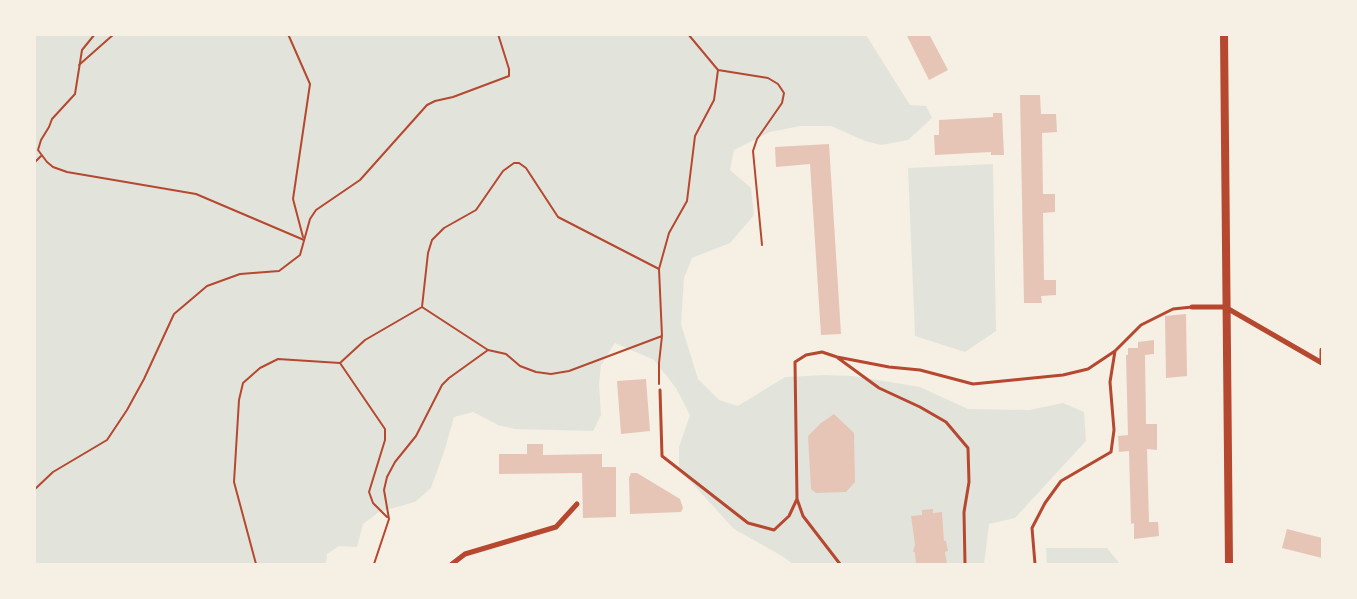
<!DOCTYPE html>
<style>
body{margin:0}
#map{position:relative;width:1357px;height:599px;overflow:hidden;background:#f6efe4;font-family:"PT Sans Narrow",sans-serif}
canvas{display:block}
.frame{position:absolute;inset:0;border:36px solid #f6efe4;pointer-events:none}
</style>
<div id="map">
<canvas width="1357" height="599"></canvas>
<div class="frame"></div>
</div>
<script>
const ctx = document.querySelector('canvas').getContext('2d');
ctx.lineJoin = 'round';
function fill(path, color) { ctx.fillStyle = color; ctx.fill(path, 'evenodd'); }
const toPath = rows => new Path2D(rows.map(r => 'M' + r).join(''));
function strokePath(path, color, width, dash) { ctx.strokeStyle = color; ctx.lineWidth = width; ctx.lineCap = dash ? 'butt' : 'round'; ctx.setLineDash(dash || []); ctx.stroke(path); }
const green = toPath([
 [34,35,866,35,910,105,926,106,932,118,908,140,881,145,865,141,831,126,800,126,770,132,734,150,730,170,751,188,754,215,730,243,692,258,684,278,681,324,698,379,719,400,738,406,785,377,825,375,853,376,920,387,968,409,1029,410,1063,403,1084,412,1086,441,1015,518,989,524,984,564,793,564,782,556,734,529,679,469,679,447,690,415,676,388,654,360,615,343,601,365,599,384,601,415,593,431,515,429,498,425,473,412,454,417,444,452,431,488,415,502,379,512,363,524,357,547,339,546,327,554,326,564,35,564],
 [993,164,996,331,965,352,915,336,908,168],
 [1046,548,1107,548,1120,564,1047,564]
]);
const building = toPath([
 [906,34,929,34,948,70,929,80],
 [1020,95,1040,95,1041,114,1056,114,1057,132,1042,133,1043,194,1055,194,1055,212,1043,213,1044,280,1056,280,1056,295,1041,296,1042,303,1024,303],
 [993,113,1002,113,1004,155,991,155,991,152,935,155,934,135,939,135,939,120,993,117],
 [829,144,841,334,821,335,810,164,776,167,775,147],
 [1186,314,1187,376,1166,378,1165,316],
 [1154,340,1154,354,1145,355,1146,424,1157,424,1157,450,1147,449,1149,522,1158,522,1159,536,1134,539,1134,523,1131,524,1129,451,1119,452,1118,436,1128,435,1126,355,1128,355,1128,348,1138,348,1138,342],
 [646,379,650,431,621,434,617,381],
 [834,414,854,433,855,482,846,492,816,493,811,489,808,436,821,423],
 [527,444,543,444,543,455,602,454,602,467,616,467,616,517,583,518,582,473,499,474,499,454,527,454],
 [631,473,637,473,680,499,683,508,681,512,630,514,629,478],
 [933,509,933,513,942,512,944,541,946,541,948,551,945,552,947,564,916,564,915,553,913,551,915,545,911,516,922,515,922,510],
 [1287,529,1322,538,1322,558,1282,548]
]);
const path = toPath([
 [95,34,82,50,75,94,52,119,49,127,41,140,38,150,47,162,53,167,67,172,196,194,304,240],
 [288,34,310,84,293,199,303,237],
 [688,34,718,70,768,78,778,84,784,93,782,103,757,139,753,151,762,245],
 [79,65,114,34],
 [34,163,41,156],
 [422,307,428,253,432,240,444,228,476,210,503,171,514,163,519,163,526,168,558,217,659,269],
 [422,307,488,350,506,354,520,366,536,372,551,374,569,371,662,336],
 [340,363,385,429,385,440,369,492,373,503,387,517],
 [659,384,659,363,662,336,659,269,669,233,687,201,695,136,714,100,718,70],
 [34,490,53,472,107,440,127,410,144,379,174,314,207,286,240,274,279,271,300,255,310,219,316,210,360,180,427,105,435,101,453,97,509,76,509,69,498,34],
 [256,564,234,482,239,400,243,383,260,368,278,359,340,363,365,340,422,307],
 [374,564,389,519,384,490,387,477,395,462,416,436,442,385,449,378,488,350]
]);
const service = toPath([
 [838,358,879,388,920,407,946,422,968,448,969,482,964,512,965,564],
 [660,390,662,456,748,523,774,530,789,516,797,499],
 [840,564,803,516,797,499,795,362,806,355,822,352,837,357,889,367,920,370,973,384,1063,375,1088,369,1115,351],
 [1035,564,1032,528,1045,503,1061,481,1111,452,1114,430,1110,382,1115,351,1141,325,1173,309,1192,307]
]);
const minor = toPath([
 [1192,307,1225,307,1322,363],
 [1322,362,1322,350],
 [452,564,465,554,556,527,577,504]
]);
const secondary = toPath([
 [1224,34,1229,564]
]);
fill(green, '#e2e4dc');
fill(building, '#e6c5b7');
strokePath(path, '#b5482f', 2);
strokePath(service, '#b5482f', 3);
strokePath(minor, '#b5482f', 5);
strokePath(secondary, '#b5482f', 8);
</script>
